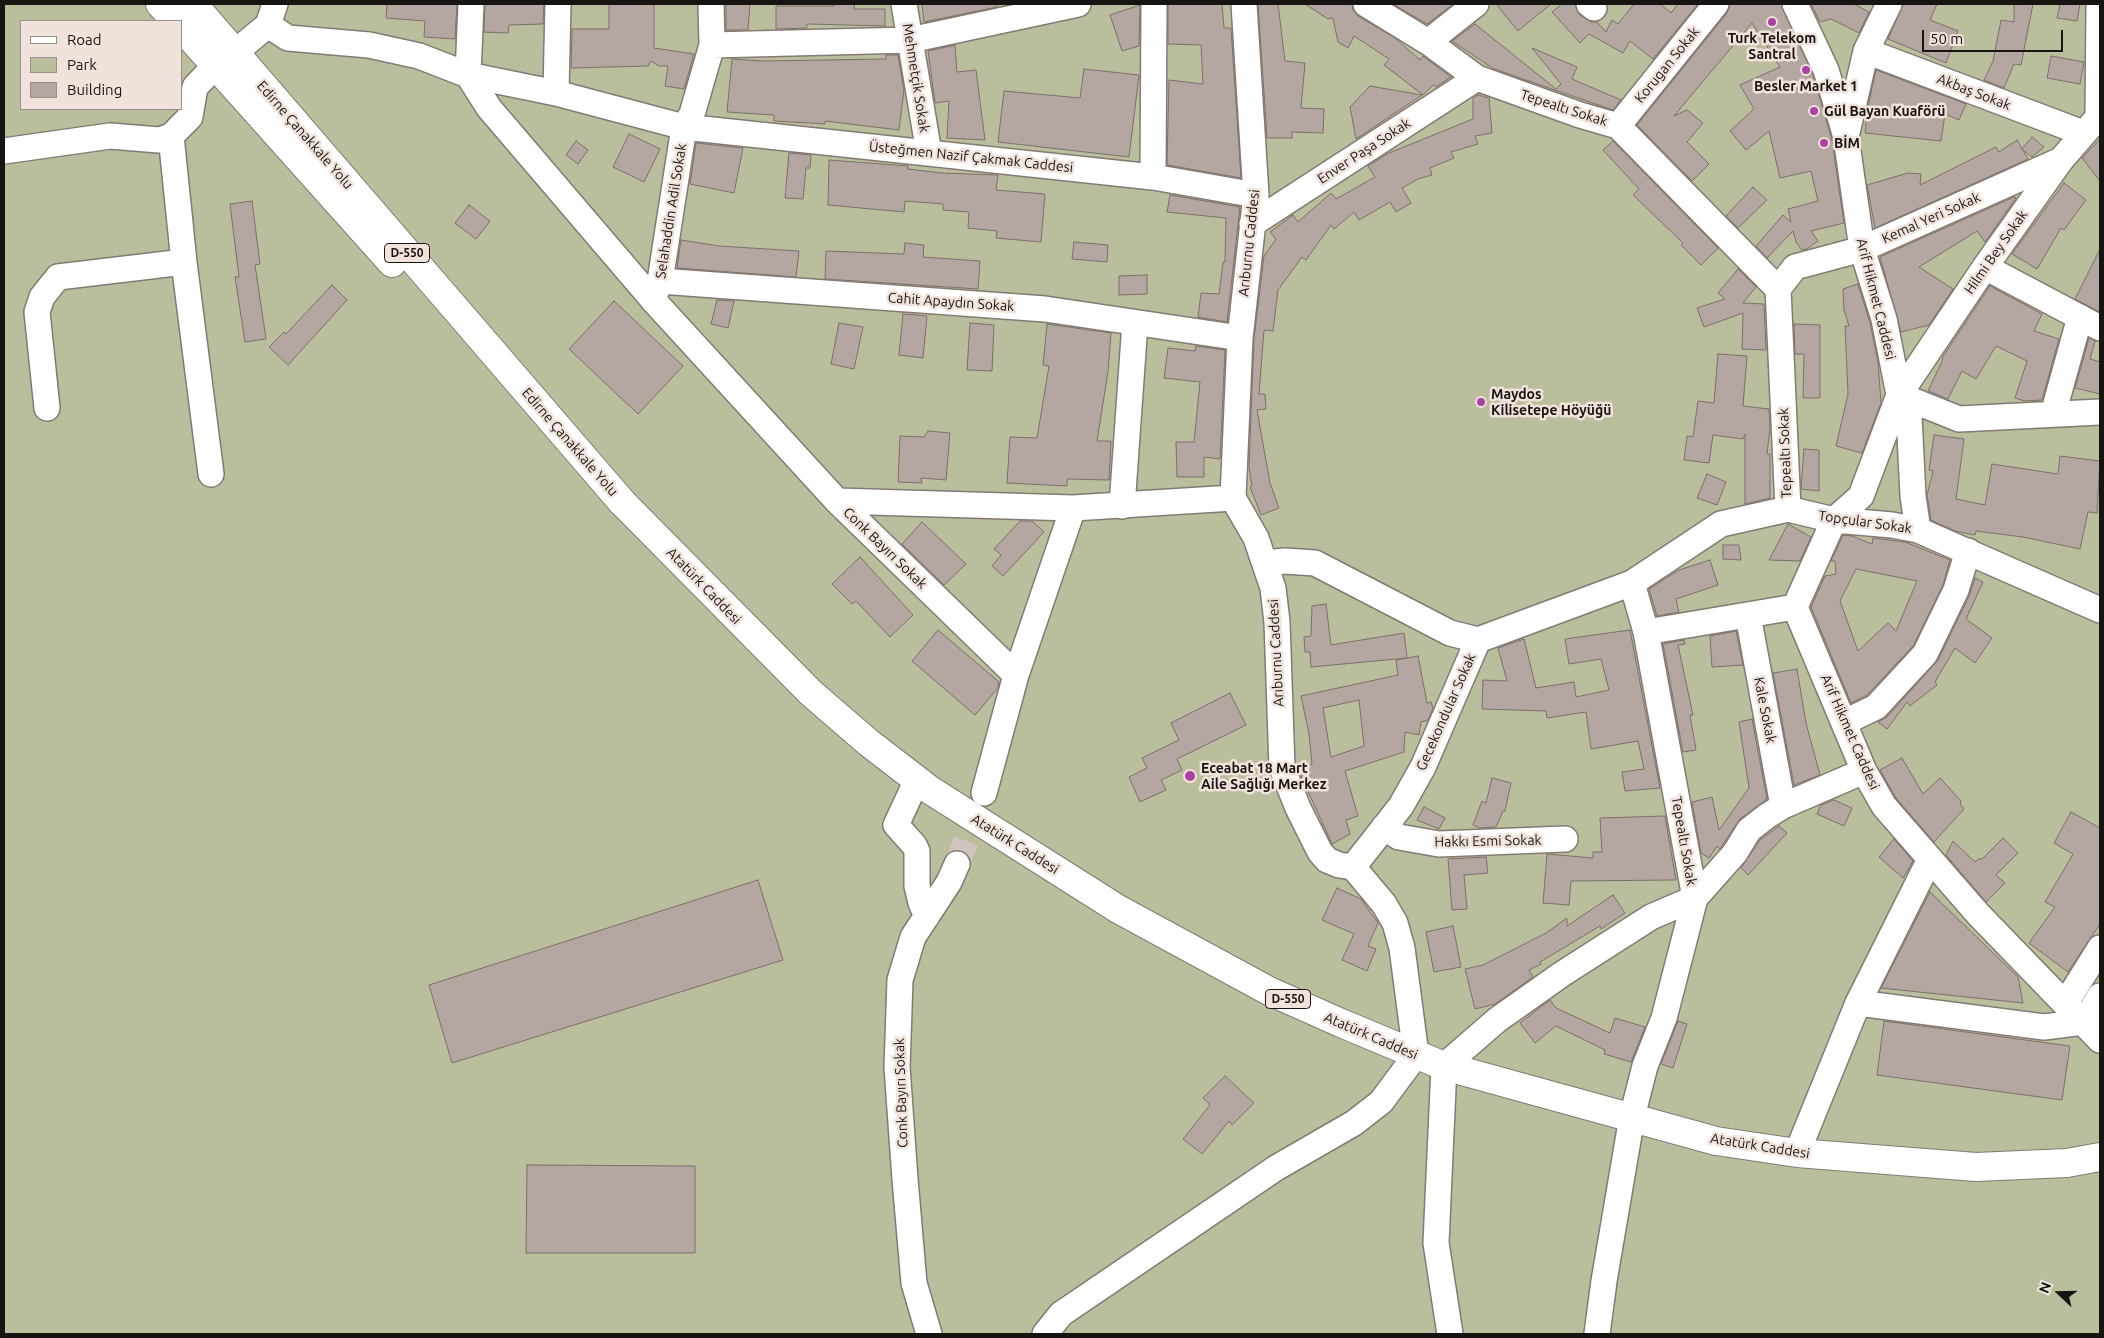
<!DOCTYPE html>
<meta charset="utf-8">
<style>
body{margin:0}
#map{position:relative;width:2104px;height:1338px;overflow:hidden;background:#f1e3dc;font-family:Ubuntu,sans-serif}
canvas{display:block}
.frame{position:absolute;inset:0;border:5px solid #181412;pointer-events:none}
.legend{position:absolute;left:20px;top:20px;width:162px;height:90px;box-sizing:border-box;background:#f1e3dc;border:1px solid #9a908b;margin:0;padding:6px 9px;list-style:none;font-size:15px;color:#181412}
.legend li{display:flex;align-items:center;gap:10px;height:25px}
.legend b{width:25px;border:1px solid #9a908b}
.north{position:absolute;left:2034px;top:1268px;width:50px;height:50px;-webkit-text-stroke:4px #f1e3dc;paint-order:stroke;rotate:291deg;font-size:14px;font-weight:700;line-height:20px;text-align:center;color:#181412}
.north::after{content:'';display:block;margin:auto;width:18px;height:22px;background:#181412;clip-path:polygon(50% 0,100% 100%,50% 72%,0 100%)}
.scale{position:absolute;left:1922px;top:30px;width:141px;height:22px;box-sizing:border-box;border:2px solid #181412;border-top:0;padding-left:6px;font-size:15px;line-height:18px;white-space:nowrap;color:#181412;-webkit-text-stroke:4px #f1e3dc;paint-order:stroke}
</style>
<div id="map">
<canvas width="2104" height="1338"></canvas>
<div class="frame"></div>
<ul class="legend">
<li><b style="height:6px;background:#fff"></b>Road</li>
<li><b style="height:14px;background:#bbbe9c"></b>Park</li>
<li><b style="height:14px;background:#b4a6a0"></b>Building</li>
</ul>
<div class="north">N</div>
<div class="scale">50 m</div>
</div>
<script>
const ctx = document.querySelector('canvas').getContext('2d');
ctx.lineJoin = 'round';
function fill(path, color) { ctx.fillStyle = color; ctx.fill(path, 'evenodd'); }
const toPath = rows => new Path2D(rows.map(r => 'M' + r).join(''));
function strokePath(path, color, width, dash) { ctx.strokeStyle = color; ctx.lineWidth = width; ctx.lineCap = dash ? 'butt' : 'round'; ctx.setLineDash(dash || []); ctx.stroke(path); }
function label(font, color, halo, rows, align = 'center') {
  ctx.font = font + ' Ubuntu,sans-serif'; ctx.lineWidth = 5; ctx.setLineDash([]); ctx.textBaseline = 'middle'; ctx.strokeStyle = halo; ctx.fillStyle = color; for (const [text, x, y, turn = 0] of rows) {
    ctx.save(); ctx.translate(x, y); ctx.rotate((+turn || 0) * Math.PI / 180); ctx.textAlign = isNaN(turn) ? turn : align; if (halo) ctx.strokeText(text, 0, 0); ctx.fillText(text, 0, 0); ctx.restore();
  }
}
const green = toPath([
 [4,4,2100,4,2100,1334,4,1334],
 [21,21,181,21,181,109,21,109]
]);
const building = toPath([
 [387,4,457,4,455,39,424,37,425,21,386,18,387,4],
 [485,4,544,4,543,24,509,25,508,33,484,32,485,4],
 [609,4,654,4,654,48,694,54,684,89,665,86,668,66,659,66,651,61,648,66,571,68,572,29,609,29,609,4],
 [726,4,750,4,748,30,726,30,726,4],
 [834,4,855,4,854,9,885,9,885,26,807,24,807,28,776,29,776,6,834,6,834,4],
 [922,4,997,4,997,7,924,22,922,4],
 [1168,4,1222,4,1224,28,1231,28,1241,178,1167,165,1169,80,1203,84,1201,45,1168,44,1168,4],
 [1258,4,1278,4,1285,61,1305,63,1301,108,1324,109,1323,133,1292,132,1292,138,1267,138,1258,4],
 [1305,4,1352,4,1353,10,1358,16,1395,38,1420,60,1423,56,1451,77,1436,87,1433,85,1423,95,1384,65,1389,59,1354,36,1348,48,1338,42,1333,18,1328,19,1305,4],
 [1393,4,1450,4,1452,5,1427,24,1393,4],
 [1496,4,1551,4,1518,31,1496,4],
 [1562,4,1575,4,1580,15,1591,22,1597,22,1606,32,1612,20,1618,24,1634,4,1660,4,1671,13,1678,4,1698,4,1653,59,1630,41,1623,53,1589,34,1580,43,1552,12,1562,4],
 [1730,4,1781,4,1813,75,1832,140,1844,223,1811,231,1818,241,1807,249,1802,250,1796,242,1793,231,1767,258,1756,246,1783,215,1791,222,1788,209,1818,201,1811,171,1780,178,1769,131,1746,150,1730,131,1754,109,1740,85,1780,67,1752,23,1674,116,1687,110,1703,123,1687,142,1709,164,1692,181,1637,125,1727,13,1730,4],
 [1811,4,1854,4,1869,12,1859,33,1831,19,1820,22,1811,4],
 [1903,4,1937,4,1930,20,1958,31,1946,63,1888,39,1903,4],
 [2014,4,2033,4,2021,65,2014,64,2004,88,1984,80,1993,61,2001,20,2014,22,2014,4],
 [2060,4,2080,4,2077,21,2057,18,2060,4],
 [1140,5,1139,46,1122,51,1110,15,1140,5],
 [1475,24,1556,89,1561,84,1532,48,1577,67,1572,79,1621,100,1613,110,1494,69,1452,41,1475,24],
 [955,45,957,72,976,70,985,140,947,138,949,101,935,103,928,51,955,45],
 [886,55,898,55,904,90,899,130,825,121,825,124,774,121,774,115,727,112,732,59,762,61,886,59,886,55],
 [2051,56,2084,62,2080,84,2047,78,2051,56],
 [1084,69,1139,75,1129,157,998,142,1004,91,1080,98,1084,69],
 [1876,70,1966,104,1959,120,1945,114,1941,141,1865,133,1867,111,1876,70],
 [1370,86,1422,95,1356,139,1350,107,1370,86],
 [1478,95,1489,98,1492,133,1475,136,1478,144,1451,152,1454,158,1430,168,1432,175,1418,179,1402,188,1411,203,1396,212,1390,202,1359,220,1354,212,1334,229,1331,225,1306,260,1302,257,1278,290,1273,331,1264,330,1259,394,1265,394,1266,409,1257,410,1270,483,1279,508,1261,515,1250,487,1252,486,1249,468,1254,339,1264,256,1276,239,1270,232,1293,215,1298,222,1331,193,1336,199,1375,177,1368,166,1389,153,1473,119,1473,98,1478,95],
 [629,134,660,149,644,182,613,167,629,134],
 [2032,137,2044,147,2032,157,2022,149,2032,137],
 [2100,139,2100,181,2082,158,2100,139],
 [2017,140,2028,159,1875,228,1867,185,1908,173,1921,174,1920,185,1996,147,1999,152,2017,140],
 [576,141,588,150,578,164,566,155,576,141],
 [1613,141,1718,248,1701,265,1681,245,1683,243,1633,195,1639,189,1603,150,1613,141],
 [696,143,743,148,734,193,690,184,696,143],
 [789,153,811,155,810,168,806,168,803,199,785,198,789,153],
 [829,160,908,166,908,169,942,173,998,175,996,190,1045,194,1041,242,996,238,997,231,968,228,969,212,943,210,943,204,905,201,904,212,828,205,829,160],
 [2064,183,2086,200,2064,230,2061,228,2037,269,2012,254,2064,183],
 [1753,187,1767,200,1738,228,1726,216,1753,187],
 [1170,195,1240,207,1227,322,1198,317,1201,293,1219,294,1223,262,1225,262,1226,218,1167,212,1170,195],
 [2014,197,2016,198,1985,242,1977,231,1919,267,1953,289,1929,325,1901,332,1880,257,2014,197],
 [252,201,260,264,255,265,266,339,245,342,235,277,239,277,230,204,252,201],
 [469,205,490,221,476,239,455,223,469,205],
 [681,240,719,246,799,251,796,277,677,268,681,240],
 [1074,242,1108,245,1107,262,1072,259,1074,242],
 [905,243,924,245,923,257,980,261,978,289,825,279,826,251,904,254,905,243],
 [2100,249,2100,312,2075,299,2100,249],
 [1738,269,1756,287,1743,303,1764,304,1766,350,1742,349,1743,313,1704,327,1697,308,1725,299,1718,293,1738,269],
 [1147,275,1147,294,1119,295,1119,276,1147,275],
 [1858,284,1870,323,1878,362,1881,403,1862,453,1836,446,1848,394,1845,326,1849,326,1844,310,1843,289,1858,284],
 [332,285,347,300,288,365,269,347,284,332,286,334,332,285],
 [1990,286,2042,314,2034,331,2059,339,2042,400,2025,401,2015,398,2027,361,1996,346,1976,379,1962,371,1948,399,1928,391,1943,359,1942,358,1990,286],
 [717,300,734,301,728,328,711,324,717,300],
 [614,301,683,366,638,414,569,349,614,301],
 [903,314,927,316,923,358,899,355,903,314],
 [839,323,863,327,854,369,831,364,839,323],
 [970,323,994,325,992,371,967,370,970,323],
 [1047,324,1111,333,1108,372,1097,441,1111,441,1109,480,1067,479,1067,486,1007,483,1010,437,1037,438,1049,366,1043,365,1047,324],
 [1794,324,1820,325,1820,398,1803,398,1804,354,1795,354,1794,324],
 [2089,338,2095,341,2090,359,2100,362,2100,394,2075,388,2089,338],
 [1196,346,1225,350,1220,459,1204,457,1204,477,1177,477,1176,442,1194,442,1200,382,1164,378,1168,348,1195,351,1196,346],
 [1718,354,1747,356,1743,406,1769,409,1770,428,1767,454,1770,454,1770,498,1745,504,1745,434,1743,439,1713,435,1709,463,1684,460,1687,436,1693,437,1698,401,1714,403,1718,354],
 [928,431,950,433,946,480,921,478,922,483,898,482,900,436,924,437,928,431],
 [1934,435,1964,439,1956,499,1985,505,1992,464,2058,474,2060,456,2100,461,2097,513,2088,512,2080,549,2023,537,1976,531,1975,535,1955,531,1931,520,1927,495,1933,471,1929,470,1934,435],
 [1804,449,1819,450,1819,491,1801,489,1804,449],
 [1707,474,1726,482,1717,505,1697,498,1707,474],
 [1020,521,1032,521,1044,532,1003,576,992,566,1001,555,994,549,1020,521],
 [922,522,966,564,944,585,902,544,922,522],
 [1788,524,1811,537,1800,561,1769,560,1788,524],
 [1843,535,1852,536,1872,544,1873,538,1905,542,1950,560,1943,585,1913,646,1867,695,1851,703,1811,607,1825,576,1836,574,1835,561,1831,561,1843,535],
 [1856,569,1917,581,1896,631,1888,623,1858,651,1840,601,1856,569],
 [1723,545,1739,545,1741,560,1723,559,1723,545],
 [860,557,913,615,890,637,856,601,852,604,832,584,860,557],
 [1710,560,1718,585,1676,599,1679,612,1657,616,1649,589,1679,570,1710,560],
 [1975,578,1983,582,1966,619,1992,638,1975,663,1955,648,1935,682,1937,685,1910,706,1907,702,1887,729,1878,722,1887,717,1938,660,1969,596,1975,578],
 [1326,604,1331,645,1404,633,1407,658,1311,667,1310,652,1305,652,1304,637,1311,636,1312,606,1326,604],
 [938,630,999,682,998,688,975,715,912,661,938,630],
 [1630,630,1660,788,1625,791,1622,772,1644,769,1638,741,1591,749,1586,712,1547,718,1546,711,1482,709,1483,680,1507,681,1498,648,1524,639,1536,688,1574,682,1576,697,1609,690,1601,659,1569,664,1565,639,1630,630],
 [1736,631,1743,665,1712,667,1710,636,1736,631],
 [1684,640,1685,644,1678,645,1693,715,1690,715,1696,750,1683,752,1663,644,1684,640],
 [1418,656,1427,703,1431,702,1433,708,1428,720,1421,722,1419,735,1405,732,1404,752,1345,771,1358,816,1346,820,1350,834,1332,844,1297,767,1312,764,1309,734,1301,696,1398,675,1396,660,1418,656],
 [1359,700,1364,746,1331,757,1323,708,1359,700],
 [1797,669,1806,723,1820,775,1794,785,1773,673,1797,669],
 [1230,693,1246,725,1177,759,1182,770,1161,780,1166,790,1140,802,1129,777,1147,768,1142,758,1179,740,1171,723,1230,693],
 [1752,719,1767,799,1740,819,1723,844,1720,849,1717,846,1709,858,1701,853,1692,802,1712,797,1719,830,1749,788,1739,722,1752,719],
 [1902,758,1923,794,1940,778,1961,801,1960,804,1964,809,1934,842,1896,798,1880,770,1902,758],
 [1492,778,1511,783,1505,811,1503,811,1496,827,1480,828,1473,825,1482,801,1486,803,1492,778],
 [1834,800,1852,808,1844,826,1817,814,1821,805,1834,800],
 [1424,807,1445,818,1439,829,1417,820,1424,807],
 [2071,812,2100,828,2100,924,2068,972,2029,943,2055,907,2045,902,2073,854,2054,843,2071,812],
 [1665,816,1676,880,1571,881,1569,905,1543,903,1547,854,1593,858,1593,852,1602,852,1600,818,1665,816],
 [1779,826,1787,833,1748,875,1741,868,1760,840,1779,826],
 [2003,838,2018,853,1996,875,2005,883,1986,902,1946,855,1953,841,1975,862,1980,858,1981,860,2003,838],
 [1894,839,1913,861,1903,878,1879,857,1894,839],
 [1486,857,1488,873,1464,875,1467,909,1452,910,1448,859,1486,857],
 [758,880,783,960,452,1063,429,985,758,880],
 [1337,888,1361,899,1378,923,1368,946,1376,949,1367,971,1342,960,1354,934,1322,920,1337,888],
 [1930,892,2018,977,2023,1003,1881,988,1930,892],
 [1613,895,1625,913,1601,929,1600,926,1540,962,1541,964,1529,970,1533,977,1495,1004,1475,1009,1465,969,1483,965,1546,933,1567,918,1567,926,1613,895],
 [1453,926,1461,967,1434,972,1426,932,1453,926],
 [1550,1000,1556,1008,1610,1033,1615,1018,1645,1027,1631,1062,1604,1054,1605,1050,1556,1026,1535,1043,1520,1023,1550,1000],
 [1678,1021,1687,1024,1673,1068,1661,1064,1678,1021],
 [1884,1021,2070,1046,2062,1100,1877,1075,1884,1021],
 [1225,1076,1254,1103,1232,1125,1229,1121,1202,1154,1183,1139,1210,1105,1203,1098,1225,1076],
 [527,1165,695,1166,695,1253,526,1253,527,1165]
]);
const minorTunnel = toPath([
 [957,864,982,801]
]);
const minor = toPath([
 [471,4,468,75,489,108,653,300],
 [711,4,712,45,692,114,684,127,660,281,653,300,837,501,1016,675],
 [904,4,929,153],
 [1366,4,1428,42,1477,78,1580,115,1618,126,1778,289,1788,509,1721,524,1632,583,1646,632,1695,898,1651,917,1562,974,1497,1020,1444,1066,1436,1243,1450,1334],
 [1589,4,1594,8],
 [1795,4,1826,70,1846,137,1862,249,1884,319,1899,395,1909,416,1913,496,1918,530],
 [268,25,288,38,369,45,419,56,468,75,556,93,684,127,1153,177,1256,195],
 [1428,42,1476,4],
 [712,45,910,40,1078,4],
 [1866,51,2083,133],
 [234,53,268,25,275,4],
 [556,93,558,4],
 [2100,115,2061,160,1985,267,1899,395,1861,496,1834,520,1795,607,1864,771,1884,806,1978,914,2100,1040],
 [2098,116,2099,4],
 [1618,126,1716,4],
 [171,136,184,262,211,474],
 [1846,137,1866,51,1889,4],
 [4,151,110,136,159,140,171,136,190,117,195,87,216,65],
 [1153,177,1154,4],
 [1252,224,1477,78],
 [1985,267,2100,328],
 [660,281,1045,309,1240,338],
 [1778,289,1795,267,1862,249,2061,160],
 [1899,395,1959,419,2100,412],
 [47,408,37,312,42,297,58,277,184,262],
 [2053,414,2080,317],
 [837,501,1073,508,1233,498],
 [1122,506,1135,323],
 [1788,509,1834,520,1892,525,1918,530,2100,610],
 [1265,563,1285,561,1315,563,1450,633,1478,640],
 [1748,615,1783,806],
 [1646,632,1795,607],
 [1845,722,1876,707,1925,654,1956,590,1968,551],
 [917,780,896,825,914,845,917,851,917,886,921,903,927,916],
 [984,793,1016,675,1073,508],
 [1384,827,1399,837,1439,844,1565,839],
 [1353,867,1401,806,1423,767,1478,640,1632,583],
 [1858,1003,1930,859],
 [2065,1004,2100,948],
 [2084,1022,2100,996],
 [1797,1153,1858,1003,2044,1027,2084,1022],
 [929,1334,914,1283,905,1179,897,1067,900,980,913,937,949,882,957,864],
 [1045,1334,1061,1314,1276,1168,1354,1123,1381,1102,1416,1055,1402,948,1395,923,1384,904,1353,867,1339,865,1327,860,1320,852,1298,808,1282,768,1277,622,1273,588,1256,538,1233,498,1240,338,1256,195,1244,4],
 [1597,1334,1604,1281,1632,1117,1645,1066,1664,1018,1695,898,1735,853,1749,830,1767,816,1783,806,1864,771]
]);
const major = toPath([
 [622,502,811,693,869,743,930,790,1118,909,1269,991,1341,1023,1444,1066,1716,1141,1797,1153,1976,1167,2067,1163,2100,1157]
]);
const highway = toPath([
 [160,4,176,21],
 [193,4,622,502],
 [181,27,392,263]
]);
const markers = [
 [1772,22,5,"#aa41a3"],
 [1806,70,5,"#aa41a3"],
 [1814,111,5,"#aa41a3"],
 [1824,143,5,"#aa41a3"],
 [1481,402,5,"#aa41a3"],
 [1190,776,6,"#aa41a3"]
];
const shields = [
 [407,253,45],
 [1288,999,45]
];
const shieldNames = [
 ["D-550",407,253],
 ["D-550",1288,999]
];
const poiNames = [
 ["Turk Telekom",1772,38,"center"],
 ["Santral",1772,54,"center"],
 ["Besler Market 1",1806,86,"center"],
 ["Gül Bayan Kuaförü",1824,111],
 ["BİM",1834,143],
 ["Maydos",1491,394],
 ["Kilisetepe Höyüğü",1491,410],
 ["Eceabat 18 Mart",1201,768],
 ["Aile Sağlığı Merkez",1201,784]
];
const streetNames = [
 ["Korugan Sokak",1667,65,-51],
 ["Mehmetçik Sokak",916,78,81],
 ["Akbaş Sokak",1974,92,21],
 ["Tepealtı Sokak",1564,108,18],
 ["Edirne Çanakkale Yolu",305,135,49],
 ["Enver Paşa Sokak",1364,151,-33],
 ["Üsteğmen Nazif Çakmak Caddesi",971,157,6],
 ["Selahaddin Adil Sokak",671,211,-81],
 ["Kemal Yeri Sokak",1931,218,-24],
 ["Arıburnu Caddesi",1249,243,-84],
 ["Hilmi Bey Sokak",1996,252,-55],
 ["Arif Hikmet Caddesi",1876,299,76],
 ["Cahit Apaydın Sokak",951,302,4],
 ["Edirne Çanakkale Yolu",570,442,49],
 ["Tepealtı Sokak",1785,453,-92],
 ["Topçular Sokak",1865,522,8],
 ["Conk Bayırı Sokak",885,548,44],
 ["Atatürk Caddesi",704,586,46],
 ["Arıburnu Caddesi",1276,653,-93],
 ["Kale Sokak",1765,710,79],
 ["Gecekondular Sokak",1446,712,-66],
 ["Arif Hikmet Caddesi",1850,732,66],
 ["Hakkı Esmi Sokak",1488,841,-1],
 ["Tepealtı Sokak",1684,841,80],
 ["Atatürk Caddesi",1015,844,32],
 ["Atatürk Caddesi",1371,1036,23],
 ["Conk Bayırı Sokak",901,1093,-92],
 ["Atatürk Caddesi",1760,1146,9]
];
fill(green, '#bbbe9c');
fill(building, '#b4a6a0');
strokePath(building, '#7c706a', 1);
strokePath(minorTunnel, '#d0c4be', 25, [25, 12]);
strokePath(minor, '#857973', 28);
strokePath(major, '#857973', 30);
strokePath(highway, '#857973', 30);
strokePath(minor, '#fff', 25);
strokePath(major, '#fff', 28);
strokePath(highway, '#fff', 28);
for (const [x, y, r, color] of markers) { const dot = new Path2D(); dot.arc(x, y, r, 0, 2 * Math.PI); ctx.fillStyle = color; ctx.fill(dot); strokePath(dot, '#f1e3dc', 2); }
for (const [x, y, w] of shields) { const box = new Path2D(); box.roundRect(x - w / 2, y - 9.5, w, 19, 4); ctx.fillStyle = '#f1e3dc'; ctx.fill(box); strokePath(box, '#181412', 1); }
label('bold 12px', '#181412', null, shieldNames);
label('bold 14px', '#181412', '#f1e3dc', poiNames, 'left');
label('14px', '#181412', '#f1e3dc', streetNames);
</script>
